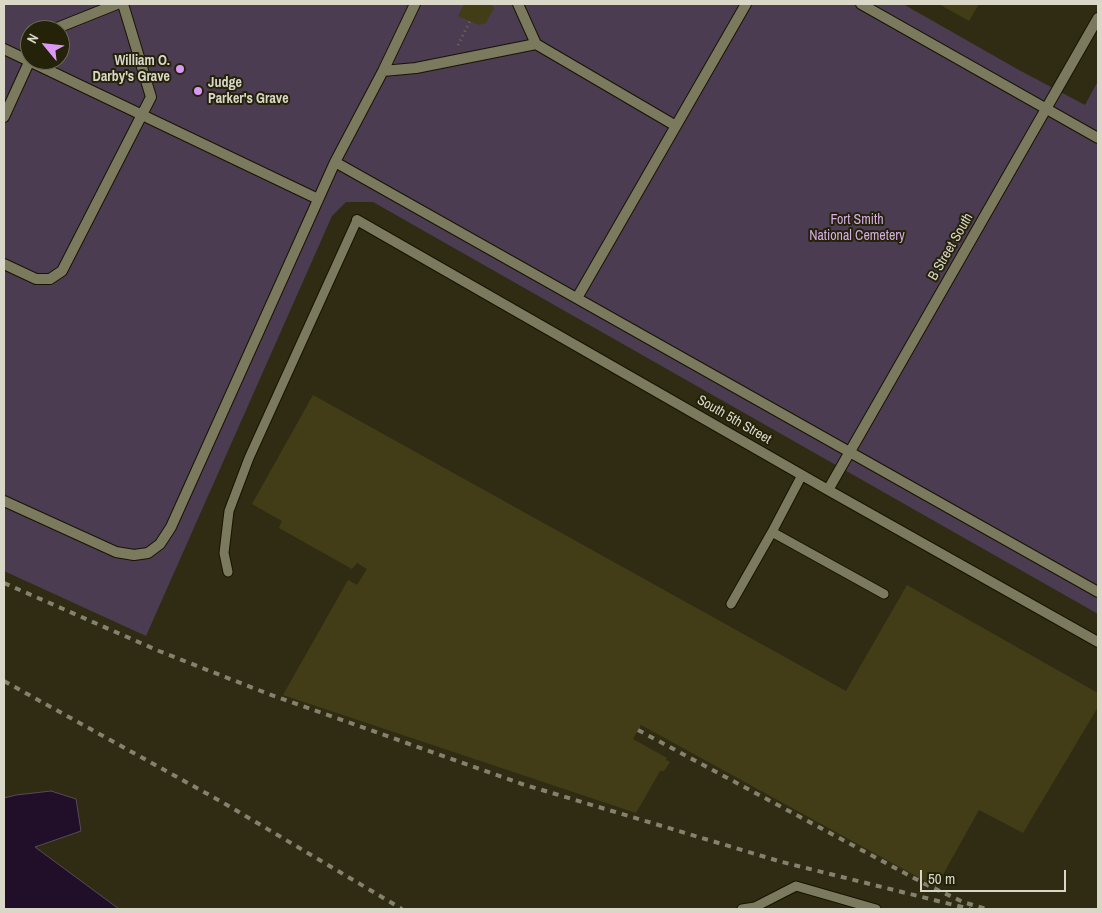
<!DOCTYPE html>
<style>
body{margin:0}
#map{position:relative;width:1102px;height:913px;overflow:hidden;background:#2f2c13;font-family:"Archivo Narrow",sans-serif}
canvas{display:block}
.frame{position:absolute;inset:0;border:5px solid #d8d7c8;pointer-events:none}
.north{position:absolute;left:20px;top:20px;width:50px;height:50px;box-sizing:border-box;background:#25220a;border:1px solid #6d6a56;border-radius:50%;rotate:298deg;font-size:14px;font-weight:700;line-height:20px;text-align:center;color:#d8d7c8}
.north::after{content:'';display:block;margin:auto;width:18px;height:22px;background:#db99f5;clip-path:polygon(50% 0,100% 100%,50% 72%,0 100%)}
.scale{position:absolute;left:920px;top:870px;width:146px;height:22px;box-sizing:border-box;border:2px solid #d8d7c8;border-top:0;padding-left:6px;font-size:15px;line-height:18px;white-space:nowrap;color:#d8d7c8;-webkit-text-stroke:4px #25220a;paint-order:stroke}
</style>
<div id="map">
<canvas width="1102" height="913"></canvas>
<div class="frame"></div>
<div class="north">N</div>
<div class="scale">50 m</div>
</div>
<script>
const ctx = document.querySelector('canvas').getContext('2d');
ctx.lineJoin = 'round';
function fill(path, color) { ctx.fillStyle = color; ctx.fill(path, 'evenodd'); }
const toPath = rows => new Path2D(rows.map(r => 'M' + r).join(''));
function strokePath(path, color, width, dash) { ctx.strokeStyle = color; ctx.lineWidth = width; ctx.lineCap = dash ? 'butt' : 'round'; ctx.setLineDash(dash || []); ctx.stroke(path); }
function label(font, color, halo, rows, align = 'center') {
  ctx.font = font + ' "Archivo Narrow",sans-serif'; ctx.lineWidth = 4; ctx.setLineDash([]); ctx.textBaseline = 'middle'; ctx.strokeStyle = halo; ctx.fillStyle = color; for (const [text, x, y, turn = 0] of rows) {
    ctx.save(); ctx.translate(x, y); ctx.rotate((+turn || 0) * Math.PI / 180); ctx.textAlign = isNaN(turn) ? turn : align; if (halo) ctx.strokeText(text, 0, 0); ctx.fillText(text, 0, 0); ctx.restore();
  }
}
const green = toPath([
 [4,4,903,4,1019,70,1085,105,1098,81,1098,614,373,202,346,202,332,216,146,636,4,571],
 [30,30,60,30,60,60,30,60]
]);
const water = toPath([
 [51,791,76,799,81,831,35,847,119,909,4,909,4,798,16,795,51,791]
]);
const building = toPath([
 [464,4,492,4,494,8,486,23,479,25,458,16],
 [939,4,979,4,969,21],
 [313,395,846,691,907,585,1098,693,1098,707,1023,833,979,810,936,887,641,725,633,739,667,758,666,760,670,762,664,771,660,771,636,813,283,695,348,580,357,585,367,569,357,563,352,569,279,528,282,521,252,504]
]);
const path = toPath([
 [461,4,463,5],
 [458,45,470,21]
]);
const service = toPath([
 [772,532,884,594],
 [228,572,224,553,229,511,249,458,357,220],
 [731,604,772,532,802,475],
 [742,909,755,907,796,886,876,909]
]);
const minor = toPath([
 [518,4,536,44,676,126],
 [861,4,1098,138],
 [52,30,117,4],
 [4,49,318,199],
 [383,71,416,68,536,44],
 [4,117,30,60],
 [335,162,1098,592],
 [357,220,828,490,1098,642],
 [4,264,36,279,50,279,62,271,151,97,123,4],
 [577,298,746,4],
 [828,490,1098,18],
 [4,501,116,552,134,555,148,553,160,544,171,527,335,162,383,71,415,4]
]);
const rail = toPath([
 [4,583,159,651,266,693,522,784,782,862,970,909],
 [4,681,222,802,402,909],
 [638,730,925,884,963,902,986,909]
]);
const markers = [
 [180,69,5,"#db99f5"],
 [198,91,5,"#db99f5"]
];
const poiNames = [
 ["William O.",170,61],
 ["Darby's Grave",170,77],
 ["Judge",208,83,"left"],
 ["Parker's Grave",208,99,"left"]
];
const parkNames = [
 ["Fort Smith",857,220],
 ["National Cemetery",857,236]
];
const streetNames = [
 ["B Street South",951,247,-60],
 ["South 5th Street",734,420,30]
];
fill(green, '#4b3c52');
fill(water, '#210e29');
strokePath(water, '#584a59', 1);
fill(building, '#423d17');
strokePath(service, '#171400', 11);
strokePath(minor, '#171400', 12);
strokePath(path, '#6d6b55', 3, [1, 4]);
strokePath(service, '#7b795e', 9);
strokePath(minor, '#7b795e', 10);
strokePath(rail, '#84826e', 4, [6, 6]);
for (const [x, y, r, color] of markers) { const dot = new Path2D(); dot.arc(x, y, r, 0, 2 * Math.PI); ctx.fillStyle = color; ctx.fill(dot); strokePath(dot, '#25220a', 2); }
label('bold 14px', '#d8d7c8', '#25220a', poiNames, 'right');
label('14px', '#d4ade4', '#25220a', parkNames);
label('14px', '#d8d7c8', '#25220a', streetNames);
</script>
